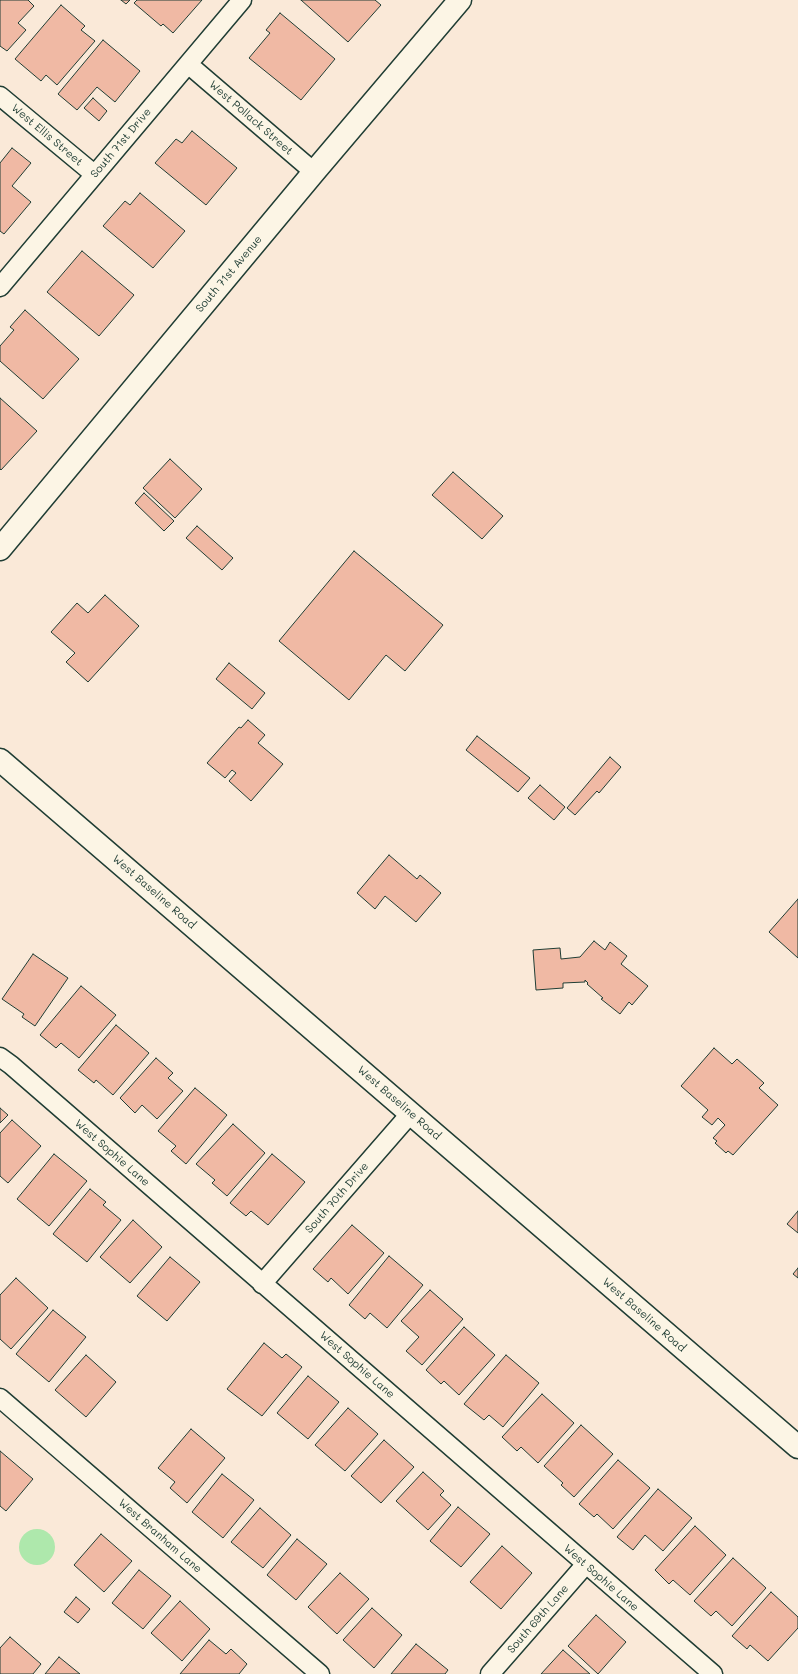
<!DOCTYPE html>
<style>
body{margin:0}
canvas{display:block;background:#fae9d8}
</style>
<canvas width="798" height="1674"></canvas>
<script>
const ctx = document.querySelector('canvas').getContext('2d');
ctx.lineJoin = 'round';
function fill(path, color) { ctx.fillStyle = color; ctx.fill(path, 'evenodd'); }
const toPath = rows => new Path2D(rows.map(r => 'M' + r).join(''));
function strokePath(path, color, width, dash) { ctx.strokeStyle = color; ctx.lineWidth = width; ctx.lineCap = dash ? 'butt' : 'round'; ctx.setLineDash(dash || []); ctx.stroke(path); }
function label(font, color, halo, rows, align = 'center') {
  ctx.font = font + ' Mali,sans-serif'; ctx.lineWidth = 4; ctx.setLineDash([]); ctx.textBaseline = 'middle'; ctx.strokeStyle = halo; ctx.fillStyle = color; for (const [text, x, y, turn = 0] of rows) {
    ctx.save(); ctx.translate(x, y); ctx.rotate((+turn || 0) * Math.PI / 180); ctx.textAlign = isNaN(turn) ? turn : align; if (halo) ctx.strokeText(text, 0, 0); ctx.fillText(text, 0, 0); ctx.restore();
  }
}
const green = toPath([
 '19 1547a18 18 0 1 1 36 0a18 18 0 1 1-36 0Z'
]);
const building = toPath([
 [0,0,28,0,34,6,18,23,26,30,7,51,0,46,0,0],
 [121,0,130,0,126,4,121,0],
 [137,0,202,0,173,33,163,24,161,26,134,3,137,0],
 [301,0,375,0,381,5,348,42,301,0],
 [61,5,85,26,81,30,95,41,57,85,46,75,41,81,15,59,61,5],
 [280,13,335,59,301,100,249,58,270,33,266,30,280,13],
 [103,40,140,71,115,102,97,87,77,110,58,94,103,40],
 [93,98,107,111,99,121,84,108,93,98],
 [192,131,237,168,206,205,155,163,176,139,182,143,192,131],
 [12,148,31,163,12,186,31,202,4,234,0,231,0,163,12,148],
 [140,193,185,231,153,268,103,226,125,201,130,205,140,193],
 [82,251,134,295,99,336,47,292,82,251],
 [25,310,79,359,43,399,0,361,0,346,14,330,10,327,25,310],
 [0,398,37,431,1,470,0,469,0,398],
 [170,459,202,489,175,518,143,488,170,459],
 [453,472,503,516,482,539,432,495,453,472],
 [144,493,174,521,164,531,135,503,144,493],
 [197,526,233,558,222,570,186,538,197,526],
 [354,551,443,625,405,671,386,655,349,700,279,641,354,551],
 [105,595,139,626,88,682,66,662,75,653,51,632,77,603,88,613,105,595],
 [229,663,265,693,252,709,216,679,229,663],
 [248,720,265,735,258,743,283,764,251,801,229,781,236,773,232,770,225,778,207,763,239,727,241,728,248,720],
 [477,736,530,778,518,792,466,750,477,736],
 [610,757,621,767,599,793,597,791,575,815,567,808,610,757],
 [540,785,565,807,554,820,528,798,540,785],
 [389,855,417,879,420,875,441,893,416,922,385,896,375,909,357,893,389,855],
 [798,899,798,958,769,932,798,899],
 [594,941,605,950,610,942,627,956,621,964,648,986,632,1005,629,1002,620,1014,601,999,603,998,587,984,588,983,585,980,585,982,563,983,563,988,536,990,533,950,560,948,561,959,580,957,594,941],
 [33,954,68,978,35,1026,22,1017,24,1014,2,999,33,954],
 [81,986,116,1015,79,1058,61,1043,56,1048,40,1035,81,986],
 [116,1025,149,1053,113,1095,96,1080,94,1083,78,1070,116,1025],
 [714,1048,732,1064,737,1059,764,1083,759,1088,778,1105,733,1155,728,1151,726,1153,715,1143,717,1141,713,1138,725,1125,718,1118,712,1125,702,1117,708,1110,681,1086,714,1048],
 [156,1058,173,1073,168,1078,183,1091,157,1119,142,1105,135,1113,120,1098,156,1058],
 [195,1088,227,1115,186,1164,171,1151,176,1146,158,1131,195,1088],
 [0,1108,8,1115,0,1123,0,1108],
 [12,1120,41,1146,8,1183,0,1176,0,1133,12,1120],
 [233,1124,265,1153,227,1196,212,1183,215,1180,196,1164,233,1124],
 [54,1154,87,1181,49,1226,17,1199,54,1154],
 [272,1154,305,1182,268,1225,251,1211,246,1216,230,1203,272,1154],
 [90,1189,106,1202,103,1205,121,1220,87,1262,53,1234,90,1189],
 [798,1211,798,1233,787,1224,798,1211],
 [133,1220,162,1247,130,1283,100,1257,133,1220],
 [352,1225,384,1253,348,1294,331,1278,328,1282,313,1269,352,1225],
 [389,1256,423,1285,387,1328,370,1313,365,1319,349,1305,389,1256],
 [170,1257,200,1282,167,1321,137,1296,170,1257],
 [798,1268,798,1278,793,1274,798,1268],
 [16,1278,48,1308,11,1349,0,1339,0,1295,16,1278],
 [430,1290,463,1319,422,1365,406,1351,419,1337,401,1321,430,1290],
 [53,1310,86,1337,49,1382,16,1354,53,1310],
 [464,1327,495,1355,459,1395,444,1381,441,1384,426,1370,464,1327],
 [264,1343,282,1358,286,1354,302,1367,262,1416,227,1389,264,1343],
 [86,1355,116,1382,86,1417,55,1390,86,1355],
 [506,1355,539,1383,503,1427,489,1415,484,1420,464,1404,506,1355],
 [308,1376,339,1402,308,1439,277,1413,308,1376],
 [542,1394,574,1423,538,1463,521,1447,517,1451,502,1437,542,1394],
 [348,1408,378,1434,345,1471,315,1445,348,1408],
 [581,1425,613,1454,574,1497,561,1485,563,1483,544,1466,581,1425],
 [191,1429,225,1458,187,1503,170,1488,175,1482,158,1468,191,1429],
 [384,1440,414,1467,381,1503,351,1476,384,1440],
 [0,1451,33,1479,6,1511,0,1506,0,1451],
 [618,1460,650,1488,613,1529,597,1514,594,1517,579,1504,618,1460],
 [423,1472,444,1491,440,1495,451,1505,428,1530,396,1501,423,1472],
 [222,1474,254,1500,223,1538,192,1512,222,1474],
 [658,1489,692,1518,663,1551,645,1535,633,1550,617,1537,658,1489],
 [458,1507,490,1534,461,1567,430,1541,458,1507],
 [260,1508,291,1535,263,1568,231,1542,260,1508],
 [695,1526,726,1555,690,1595,673,1580,669,1584,655,1570,695,1526],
 [101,1534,132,1561,104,1592,74,1565,101,1534],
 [297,1539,327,1564,296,1600,267,1575,297,1539],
 [502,1546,532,1573,501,1609,470,1582,502,1546],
 [733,1558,766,1588,732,1626,716,1611,711,1616,694,1601,733,1558],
 [139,1570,171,1596,143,1629,112,1603,139,1570],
 [340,1573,369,1599,337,1634,308,1607,340,1573],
 [771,1592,798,1617,798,1628,768,1661,750,1645,747,1649,732,1636,771,1592],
 [76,1597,90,1609,78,1623,64,1612,76,1597],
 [180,1601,210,1629,182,1661,151,1633,180,1601],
 [372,1608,402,1635,374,1668,343,1640,372,1608],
 [596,1615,626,1642,598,1674,568,1646,596,1615],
 [10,1637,41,1664,33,1674,0,1674,0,1648,10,1637],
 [209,1640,226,1654,231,1649,247,1664,239,1674,180,1674,209,1640],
 [416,1644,448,1670,445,1674,391,1674,416,1644],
 [563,1650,590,1674,541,1674,563,1650],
 [59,1657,80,1674,45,1674,59,1657]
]);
const street = toPath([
 [188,64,314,172],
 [0,96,94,174],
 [0,287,242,0],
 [0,1057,11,1065,713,1674],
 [262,1284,411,1113],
 [0,1398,320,1674],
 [490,1674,586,1564]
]);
const secondary = toPath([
 [0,549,314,172,460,0],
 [0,760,798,1447]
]);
const streetNames = [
 ["West Pollack Street",251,118,41],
 ["West Ellis Street",47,135,40],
 ["South 71st Drive",121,143,-50],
 ["South 71st Avenue",229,274,-50],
 ["West Baseline Road",154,892,41],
 ["West Baseline Road",399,1103,41],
 ["West Sophie Lane",112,1153,41],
 ["South 70th Drive",337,1198,-49],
 ["West Baseline Road",644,1315,41],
 ["West Sophie Lane",357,1365,41],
 ["West Branham Lane",160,1536,41],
 ["West Sophie Lane",601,1578,41],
 ["South 69th Lane",538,1619,-49]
];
fill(green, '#aee8ac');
fill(building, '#f0b9a4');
strokePath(building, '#1f3d34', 1);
strokePath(street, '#1f3d34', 21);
strokePath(secondary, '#1f3d34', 25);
strokePath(street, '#fcf5e5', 18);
strokePath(secondary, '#fcf5e5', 22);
label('11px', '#1f3d34', '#fcf5e5', streetNames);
</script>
